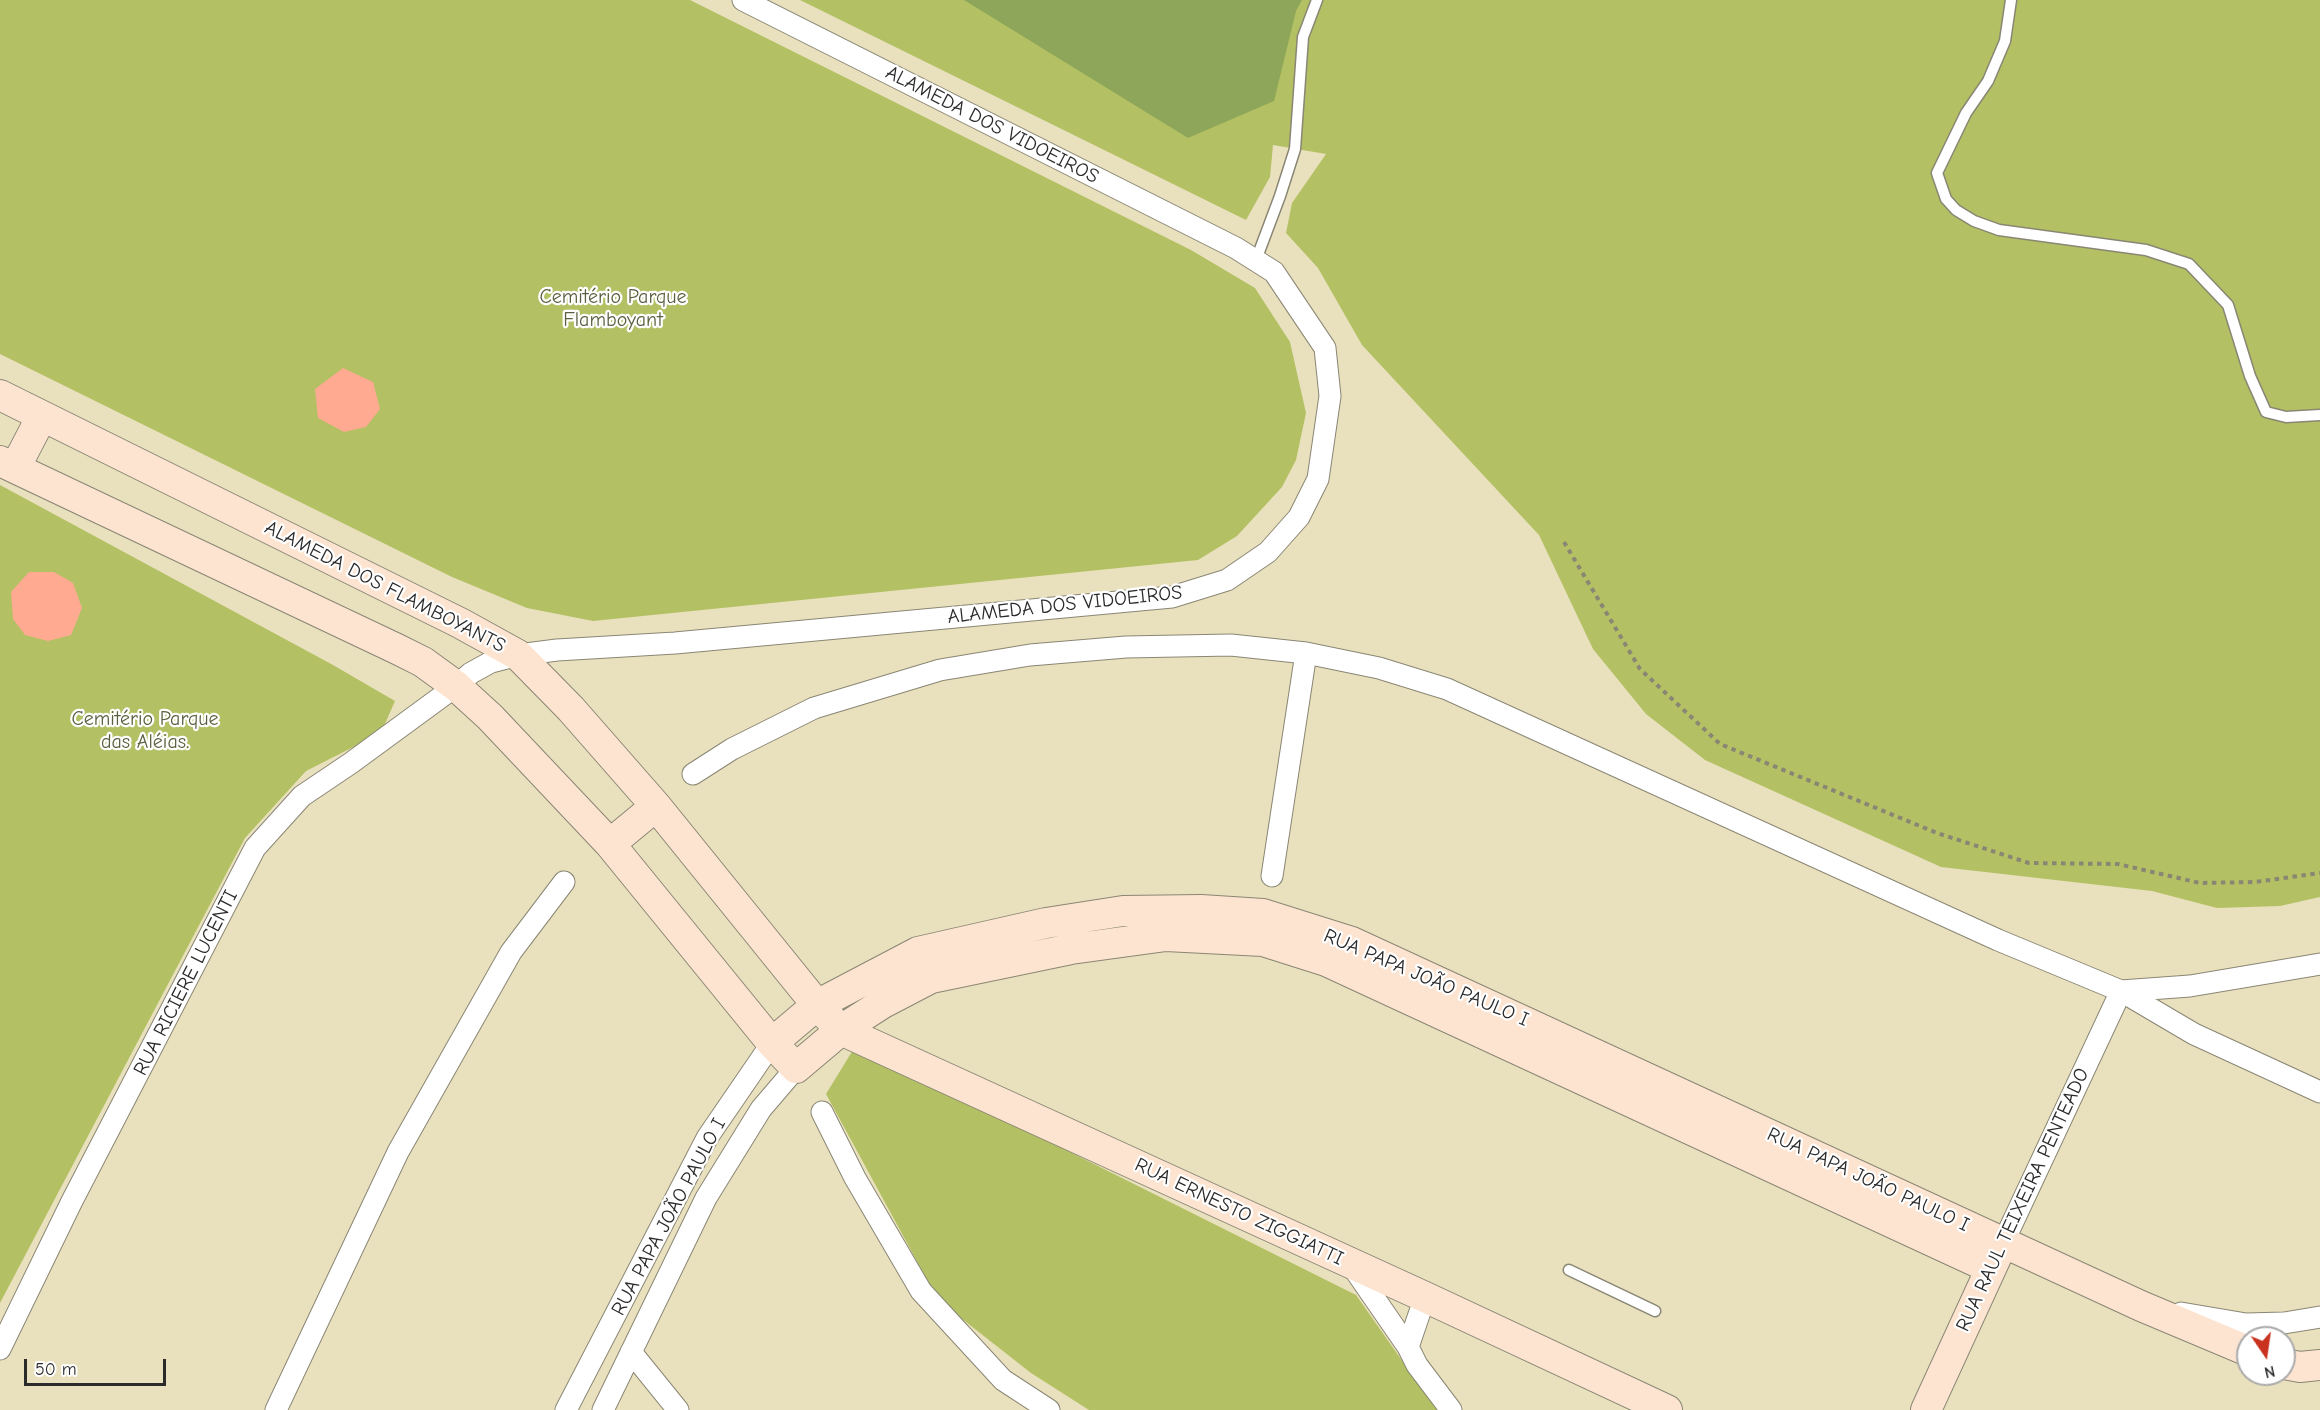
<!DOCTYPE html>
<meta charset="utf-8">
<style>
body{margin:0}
#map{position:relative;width:2320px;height:1410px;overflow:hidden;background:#e9e1be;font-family:"Comic Neue",sans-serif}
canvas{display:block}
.north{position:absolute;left:2236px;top:1326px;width:60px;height:60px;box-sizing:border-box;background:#fff;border:2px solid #aaa;border-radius:50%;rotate:167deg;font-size:16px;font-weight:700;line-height:24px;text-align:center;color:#2b2b2b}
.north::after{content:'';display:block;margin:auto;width:21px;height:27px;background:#c8321e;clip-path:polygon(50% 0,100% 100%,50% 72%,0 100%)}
.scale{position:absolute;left:24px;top:1359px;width:142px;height:27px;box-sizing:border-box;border:3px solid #2b2b2b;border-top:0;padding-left:8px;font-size:18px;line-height:21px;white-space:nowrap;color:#2b2b2b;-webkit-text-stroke:4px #fff;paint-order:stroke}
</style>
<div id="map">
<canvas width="2320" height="1410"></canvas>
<div class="north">N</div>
<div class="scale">50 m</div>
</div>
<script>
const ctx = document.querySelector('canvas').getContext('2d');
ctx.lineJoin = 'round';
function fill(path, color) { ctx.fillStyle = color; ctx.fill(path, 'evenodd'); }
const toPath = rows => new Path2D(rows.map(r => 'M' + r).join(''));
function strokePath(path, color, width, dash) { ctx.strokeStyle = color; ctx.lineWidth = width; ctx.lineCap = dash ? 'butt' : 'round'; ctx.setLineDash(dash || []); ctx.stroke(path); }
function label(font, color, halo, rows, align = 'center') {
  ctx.font = font + ' "Comic Neue",sans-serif'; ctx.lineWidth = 4.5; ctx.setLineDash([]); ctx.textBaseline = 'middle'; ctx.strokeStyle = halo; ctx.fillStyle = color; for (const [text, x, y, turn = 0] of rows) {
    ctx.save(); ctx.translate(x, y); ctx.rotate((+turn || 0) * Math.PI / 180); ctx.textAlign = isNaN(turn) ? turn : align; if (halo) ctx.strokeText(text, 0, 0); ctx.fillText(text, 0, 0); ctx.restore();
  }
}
const green = toPath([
 [0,0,690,0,1191,250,1255,288,1290,342,1306,413,1296,460,1282,487,1237,536,1198,560,593,621,527,608,452,577,0,354],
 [800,0,2320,0,2320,897,2280,906,2217,908,2152,891,1941,867,1705,760,1646,714,1593,649,1539,535,1362,345,1318,268,1286,233,1292,203,1326,154,1273,145,1270,177,1246,220],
 [0,485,333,665,395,701,381,733,306,771,245,838,0,1303],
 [856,1045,1356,1295,1403,1362,1439,1410,1089,1410,1031,1373,938,1300,826,1094]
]);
const forest = toPath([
 [964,0,1302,0,1296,11,1274,101,1188,138]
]);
const building = toPath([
 [343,368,373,382,380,409,366,427,344,432,318,418,315,389],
 [29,572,54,572,73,583,82,608,71,635,48,641,25,635,13,619,11,592]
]);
const path = toPath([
 [1564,542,1640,669,1720,744,1937,833,2029,863,2118,864,2200,883,2255,882,2320,873]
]);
const lane = toPath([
 [2011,0,2005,41,1988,81,1966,113,1937,173,1946,199,1956,210,1974,221,1999,230,2146,250,2189,264,2228,305,2250,376,2266,412,2286,417,2320,415],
 [1256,260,1280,196,1295,149,1303,37,1317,0],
 [1569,1270,1655,1311]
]);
const street = toPath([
 [693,774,732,749,814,708,940,670,1030,655,1126,647,1231,645,1306,653,1379,668,1447,689,1998,940,2121,991,2194,1034,2320,1092],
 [1272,876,1306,653],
 [822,1112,855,1178,921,1291,1003,1380,1049,1410],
 [2003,1243,2121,991,2190,986,2320,964],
 [1350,1263,1408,1347,1417,1365,1451,1410],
 [2181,1313,2246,1324,2284,1323,2320,1317],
 [1408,1347,1425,1297],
 [0,1349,72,1201,255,848,302,796,351,763,456,686,471,673,491,662,518,655,557,650,675,643,1172,597,1227,580,1268,552,1299,517,1318,479,1330,396,1325,348,1274,272,1236,248,743,0],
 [631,1352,678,1410],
 [276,1410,398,1152,511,952,564,882],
 [566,1410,707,1138,772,1043],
 [603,1410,706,1198,761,1109,796,1068]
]);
const secondary = toPath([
 [0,395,460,623,518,655,571,709,656,806,817,1005,841,1030,1425,1297,1667,1410],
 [0,461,397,649,423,662,456,686,490,717,610,844,772,1043,796,1068,841,1030,883,1003,931,978,1071,949,1166,936,1263,941,1326,961,1990,1268],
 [15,468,42,416],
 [610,844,656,806],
 [772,1043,817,1005,918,952,1046,923,1123,911,1201,910,1263,914,1352,942,2141,1306,2248,1351],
 [2284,1364,2300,1367,2320,1365],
 [1926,1410,1999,1251]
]);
const streetNames = [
 ["ALAMEDA DOS VIDOEIROS",992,125,27],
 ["ALAMEDA DOS FLAMBOYANTS",385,587,27],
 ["ALAMEDA DOS VIDOEIROS",1065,605,-6],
 ["RUA PAPA JOÃO PAULO I",1426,978,23],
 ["RUA RICIERE LUCENTI",186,983,-63],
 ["RUA PAPA JOÃO PAULO I",1868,1180,25],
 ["RUA RAUL TEIXEIRA PENTEADO",2023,1200,-65],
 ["RUA ERNESTO ZIGGIATTI",1239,1212,25],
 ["RUA PAPA JOÃO PAULO I",669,1217,-62]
];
const parkNames = [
 ["Cemitério Parque",613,297],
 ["Flamboyant",613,320],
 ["Cemitério Parque",145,719],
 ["das Aléias.",145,742]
];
fill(green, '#b3c063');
fill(forest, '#8ea659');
fill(building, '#ffaa91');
strokePath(lane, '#8a8674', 13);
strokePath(street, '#8a8674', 23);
strokePath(secondary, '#8a8674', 32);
strokePath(path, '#8a8674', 4, [4.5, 4.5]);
strokePath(lane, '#fff', 10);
strokePath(street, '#fff', 21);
strokePath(secondary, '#fde4d1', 30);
label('20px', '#2b2b2b', '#fff', streetNames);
label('20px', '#5b5f3f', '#fff', parkNames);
</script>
